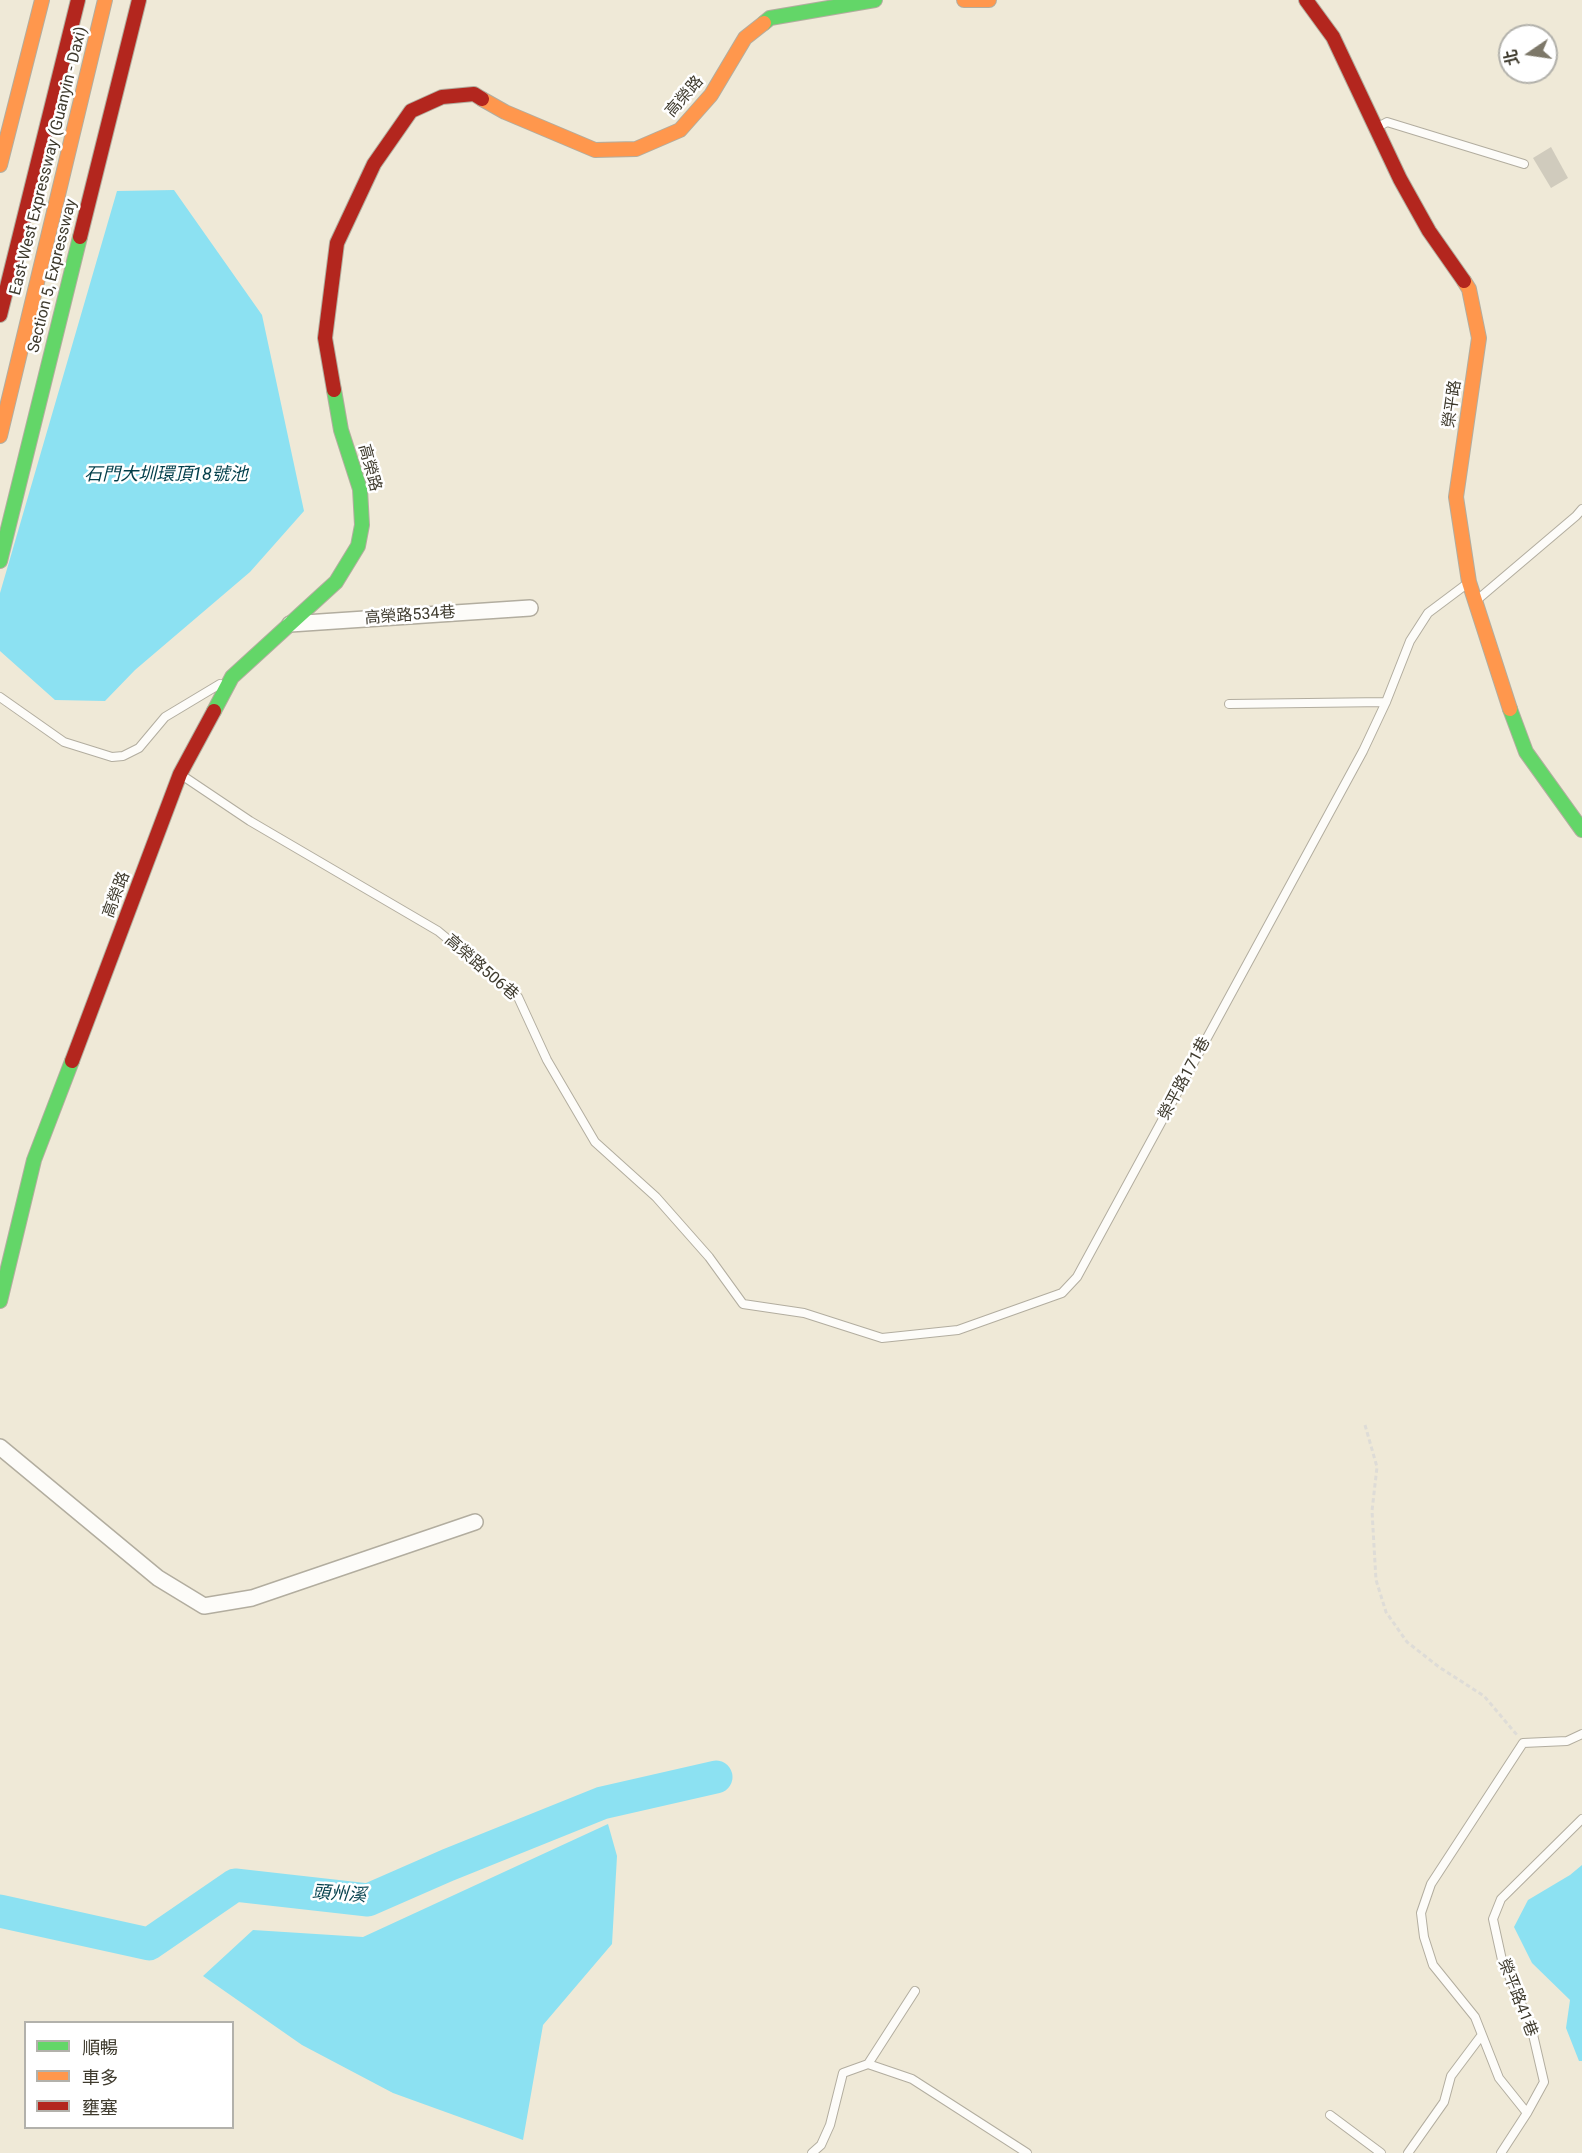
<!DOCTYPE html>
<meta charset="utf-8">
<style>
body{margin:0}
#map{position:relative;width:1582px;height:2153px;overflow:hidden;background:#efe9d7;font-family:Roboto,"Noto Sans TC",sans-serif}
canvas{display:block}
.legend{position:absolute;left:24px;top:2021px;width:210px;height:108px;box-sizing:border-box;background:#fff;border:2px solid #b2b1ab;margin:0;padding:8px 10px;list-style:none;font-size:18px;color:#3f3b2e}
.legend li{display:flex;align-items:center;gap:12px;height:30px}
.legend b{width:30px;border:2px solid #b2b1ab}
.north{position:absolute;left:1498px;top:24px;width:60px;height:60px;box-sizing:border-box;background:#fff;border:2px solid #b2b1ab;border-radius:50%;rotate:257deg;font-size:16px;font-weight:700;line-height:24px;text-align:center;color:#3f3b2e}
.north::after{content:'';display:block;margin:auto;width:21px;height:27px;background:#7d7869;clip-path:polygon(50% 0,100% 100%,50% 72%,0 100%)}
</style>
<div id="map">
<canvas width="1582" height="2153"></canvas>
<ul class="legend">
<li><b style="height:8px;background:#63d668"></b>順暢</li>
<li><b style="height:8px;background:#ff974d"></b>車多</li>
<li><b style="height:8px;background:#b3261e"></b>壅塞</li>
</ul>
<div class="north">北</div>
</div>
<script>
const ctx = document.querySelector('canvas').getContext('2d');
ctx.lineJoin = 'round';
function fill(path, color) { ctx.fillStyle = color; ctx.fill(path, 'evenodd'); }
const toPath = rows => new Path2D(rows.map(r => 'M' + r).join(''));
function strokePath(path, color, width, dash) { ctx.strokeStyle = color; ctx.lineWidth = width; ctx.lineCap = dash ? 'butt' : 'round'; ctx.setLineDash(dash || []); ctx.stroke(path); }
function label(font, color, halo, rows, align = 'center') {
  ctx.font = font + ' Roboto,"Noto Sans TC",sans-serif'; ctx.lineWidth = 5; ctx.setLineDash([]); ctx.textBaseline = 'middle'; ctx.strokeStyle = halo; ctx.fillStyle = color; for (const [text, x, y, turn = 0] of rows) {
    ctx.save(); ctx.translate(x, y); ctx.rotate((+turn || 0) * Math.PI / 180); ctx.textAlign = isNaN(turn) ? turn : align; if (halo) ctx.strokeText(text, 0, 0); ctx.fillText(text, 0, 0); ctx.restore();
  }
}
const water = toPath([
 [174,190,262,315,304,511,250,572,135,670,105,701,55,700,0,651,0,593,117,191],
 [608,1824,617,1856,612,1944,543,2025,523,2140,393,2093,302,2045,203,1976,253,1930,363,1937],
 [1582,1865,1582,2061,1579,2061,1566,2028,1570,2000,1532,1963,1514,1927,1528,1900,1570,1875]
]);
const river = toPath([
 [0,1911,149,1944,235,1885,368,1900,448,1865,602,1803,716,1777]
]);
const building = toPath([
 [1551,147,1568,178,1551,188,1533,158]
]);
const path = toPath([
 [1365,1425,1377,1467,1372,1511,1376,1580,1386,1612,1407,1642,1439,1667,1484,1696,1517,1735]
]);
const lane = toPath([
 [1378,127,1387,122,1524,164],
 [1477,600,1576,516,1582,509],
 [0,697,64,742,112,757,123,756,139,748,165,717,220,684],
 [1229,704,1386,702],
 [180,774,250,821,438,931,518,997,547,1060,595,1142,656,1197,709,1257,743,1304,804,1313,882,1338,958,1330,1062,1293,1077,1277,1363,751,1386,702,1410,641,1428,613,1468,583],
 [868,2064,915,1991],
 [1527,2113,1499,2078,1475,2017,1433,1965,1424,1937,1421,1913,1431,1884,1523,1743,1567,1741,1582,1734],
 [1330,2115,1381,2153],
 [812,2153,821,2145,830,2125,843,2073,868,2064,912,2079,1027,2153],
 [1408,2153,1444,2102,1451,2076,1481,2036],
 [1501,2153,1527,2113,1544,2082,1531,2026,1502,1960,1493,1919,1501,1899,1582,1819]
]);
const street = toPath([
 [290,624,530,608],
 [0,1447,158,1578,204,1606,252,1598,475,1522]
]);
const fast = toPath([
 [764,23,770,18,875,0],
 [0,561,80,237],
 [1510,709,1526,752,1582,830],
 [214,711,232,677,336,582,358,546,362,525,360,489,341,430,334,390],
 [0,1301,34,1160,72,1061]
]);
const slow = toPath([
 [964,0,989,0],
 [482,99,505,112,595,150,636,149,680,130,711,95,745,38,764,23],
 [0,165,42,0],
 [1464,281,1469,289,1479,338,1456,497,1469,582,1510,709],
 [0,436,105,0]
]);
const jam = toPath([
 [1306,0,1333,37,1400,179,1429,231,1464,281],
 [80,237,139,0],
 [0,315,78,0],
 [334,390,325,338,337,243,374,164,411,111,442,97,474,94,482,99],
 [72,1061,180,774,214,711]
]);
const streetNames = [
 ["高榮路",685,97,-49],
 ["East-West Expressway (Guanyin - Daxi)",49,161,-76],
 ["Section 5, Expressway",53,276,-76],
 ["榮平路",1453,404,-82],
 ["高榮路",369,468,75],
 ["高榮路534巷",410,616,-4],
 ["高榮路",117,895,-69],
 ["高榮路506巷",481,968,41],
 ["榮平路171巷",1185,1079,-62],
 ["榮平路41巷",1517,1998,69]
];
const waterNames = [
 ["石門大圳環頂18號池",166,475],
 ["頭州溪",339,1895,4]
];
fill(water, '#8ce1f2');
strokePath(river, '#8ce1f2', 33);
fill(building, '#d0cbbd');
strokePath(lane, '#b2ad9f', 10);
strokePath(street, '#b2ad9f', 18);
strokePath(fast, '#b2ad9f', 16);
strokePath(slow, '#b2ad9f', 16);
strokePath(jam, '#b2ad9f', 16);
strokePath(path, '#dedcd7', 3, [4.5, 3]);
strokePath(lane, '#fdfcf9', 8);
strokePath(street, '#fdfcf9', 15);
strokePath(fast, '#63d668', 14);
strokePath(slow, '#ff974d', 14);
strokePath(jam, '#b3261e', 14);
label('16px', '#3f3b2e', '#fff', streetNames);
label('italic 18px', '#023f4b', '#fff', waterNames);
</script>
